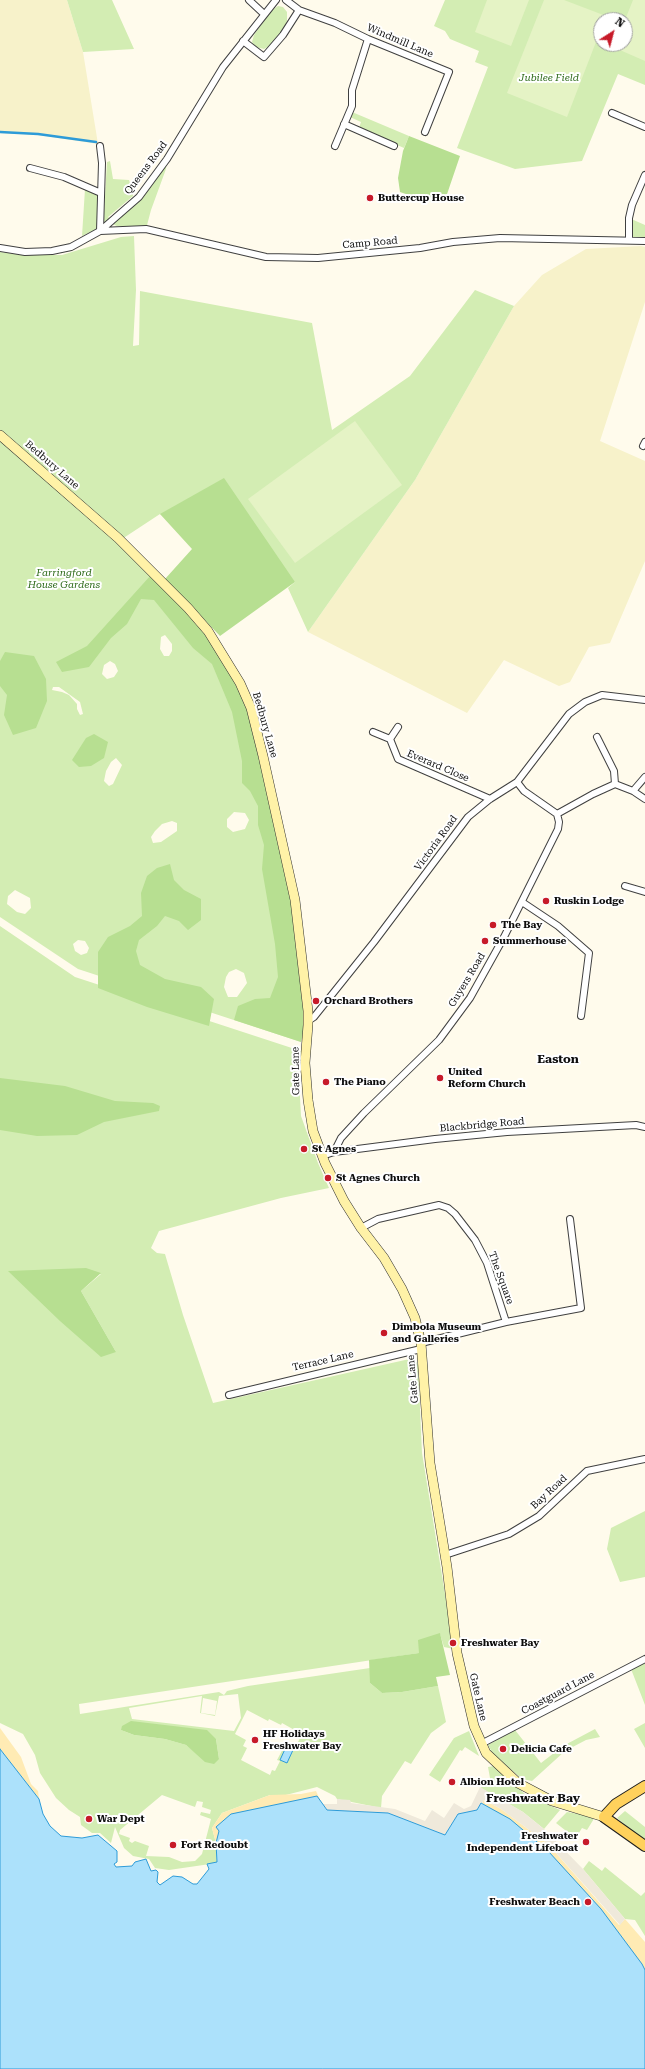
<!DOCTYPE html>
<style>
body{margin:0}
#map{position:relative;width:645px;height:2069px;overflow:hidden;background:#fffbec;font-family:"Roboto Serif",serif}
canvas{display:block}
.north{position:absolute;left:593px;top:12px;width:40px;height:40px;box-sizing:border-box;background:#fff;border:1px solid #9e9e9e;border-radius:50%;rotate:36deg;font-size:11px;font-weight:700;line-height:16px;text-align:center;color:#0d0d0d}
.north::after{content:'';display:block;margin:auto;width:14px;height:18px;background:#c71a29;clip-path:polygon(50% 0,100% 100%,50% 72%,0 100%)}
</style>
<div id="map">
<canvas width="645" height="2069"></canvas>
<div class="north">N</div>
</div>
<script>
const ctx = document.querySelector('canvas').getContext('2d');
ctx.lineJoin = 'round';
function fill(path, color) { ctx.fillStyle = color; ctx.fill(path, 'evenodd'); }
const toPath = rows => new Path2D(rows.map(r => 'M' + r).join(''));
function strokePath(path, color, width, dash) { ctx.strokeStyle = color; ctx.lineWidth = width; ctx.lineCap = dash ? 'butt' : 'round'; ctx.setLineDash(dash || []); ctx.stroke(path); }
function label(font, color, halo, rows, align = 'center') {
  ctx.font = font + ' "Roboto Serif",serif'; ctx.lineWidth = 4; ctx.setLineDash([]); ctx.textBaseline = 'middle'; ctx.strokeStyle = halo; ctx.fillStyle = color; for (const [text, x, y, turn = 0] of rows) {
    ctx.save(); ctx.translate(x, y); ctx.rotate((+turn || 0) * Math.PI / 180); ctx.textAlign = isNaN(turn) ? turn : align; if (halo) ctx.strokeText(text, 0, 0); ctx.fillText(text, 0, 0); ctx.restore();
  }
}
const farmland = toPath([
 [0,0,67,0,83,52,98,144,38,135,0,133],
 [641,246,645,247,645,302,600,441,645,461,645,561,610,643,589,647,570,682,559,686,504,660,467,713,308,632,415,480,514,306,542,275,586,249]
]);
const green = toPath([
 [67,0,112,0,134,49,83,52],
 [445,0,645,0,645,85,618,74,582,161,515,169,457,148,488,67,475,62,479,51,450,39,445,31,434,26],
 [601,20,625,20,625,44,601,44],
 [278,6,283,7,287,12,287,21,284,30,273,44,264,49,256,47,252,42,254,35,271,11],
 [352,112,409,136,404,148,359,128,361,122,350,117],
 [167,159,166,169,151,210,146,229,142,226,117,226,110,223,100,231,92,231,82,236,85,189,98,193,99,213,104,213,107,162,110,161,113,179,129,180,133,192,133,196,108,217,115,223],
 [629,218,645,225,645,241,629,240],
 [134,236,136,290,133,346,139,345,140,291,312,323,332,430,410,376,475,290,514,306,415,480,308,632,288,588,295,582,160,514,122,539,0,432,0,252,24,255,62,255,121,237],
 [0,439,116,540,151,575,248,710,301,1042,78,969,0,917],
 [165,635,172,644,172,651,169,656,164,656,160,649,161,637],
 [110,661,115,664,118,671,114,677,107,679,102,674,104,665],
 [53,687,59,687,80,702,83,714,80,715,77,709,77,704,69,695,62,692,52,690],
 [116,758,122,765,113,784,109,786,104,781,106,771,111,762],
 [234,812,245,813,249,820,245,829,233,832,227,827,227,819],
 [172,821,177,823,177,831,161,842,153,843,151,837,155,831,162,824],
 [15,890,30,898,31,908,25,914,17,912,7,904,8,896],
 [78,940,85,941,89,948,87,953,81,955,75,951,73,944],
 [236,969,244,973,247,983,237,997,228,997,224,987,226,977,229,972],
 [0,926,75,977,301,1051,299,1079,301,1116,318,1163,329,1188,281,1198,159,1231,151,1248,157,1253,165,1254,183,1315,213,1403,414,1358,418,1365,422,1453,454,1649,444,1647,440,1634,419,1653,79,1704,80,1714,219,1692,224,1695,227,1691,248,1686,370,1668,370,1683,382,1693,402,1692,438,1686,446,1722,431,1733,411,1764,405,1761,382,1796,381,1808,337,1799,335,1796,317,1787,278,1797,270,1795,222,1813,212,1828,216,1843,217,1863,169,1870,155,1868,149,1859,133,1856,124,1848,115,1827,111,1843,100,1833,92,1833,81,1825,80,1817,69,1810,56,1798,40,1773,35,1755,23,1734,0,1723],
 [9,1271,101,1274,81,1291,116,1352],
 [238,1694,241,1718,234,1731,132,1719,129,1708,202,1696,200,1713,215,1716,219,1696],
 [203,1698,217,1701,215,1715,201,1713],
 [247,1710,268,1721,269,1719,281,1725,282,1723,298,1732,298,1734,301,1736,295,1748,288,1744,287,1746,285,1745,277,1760,280,1761,275,1771,272,1770,270,1775,241,1760,247,1748,243,1746,246,1740,235,1734],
 [121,1730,216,1739,219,1759,196,1753,186,1745,165,1739,134,1735],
 [162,1795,195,1807,197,1801,203,1802,202,1807,211,1810,210,1814,201,1812,200,1815,211,1819,202,1854,195,1861,182,1862,169,1857,146,1856,149,1846,135,1841,132,1843,129,1841,130,1838,119,1834,120,1830],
 [645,1511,645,1577,620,1582,607,1549,611,1528],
 [645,1663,645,1705,631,1669],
 [645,1723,645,1748,634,1729],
 [595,1729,600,1737,586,1740,565,1751,532,1781,522,1779,493,1754,488,1745,515,1730,541,1763,563,1746],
 [469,1731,479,1756,465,1747,462,1751,460,1750,440,1782,429,1775,454,1738],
 [494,1766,526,1795,560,1810,544,1829,523,1812,481,1788,483,1783,486,1783,490,1778,488,1767],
 [625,1811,645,1827,645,1842,617,1818],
 [567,1812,595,1817,587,1830,582,1828,577,1836,570,1834,556,1823],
 [589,1861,602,1871,605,1867,641,1896,645,1892,645,1936,635,1920,625,1919,583,1869]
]);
const forest = toPath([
 [409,136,460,156,445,200,429,202,400,192,398,178,403,151],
 [224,478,295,582,220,636,165,579,192,549,160,514],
 [151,575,186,611,220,652,248,710,261,758,292,904,306,1021,301,1042,234,1020,238,1006,255,999,270,998,278,977,275,944,262,869,264,845,258,825,258,806,250,791,242,783,242,761,232,712,212,664,193,648,154,600,141,599,127,624,111,638,89,667,62,672,56,662,87,646],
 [5,652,34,656,46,679,47,701,36,728,13,735,4,715,7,695,0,686,0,661],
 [94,734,108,742,104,758,91,766,79,767,72,760,86,738],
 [170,864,174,880,184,890,201,899,201,920,188,930,179,921,165,916,157,926,139,940,136,951,140,965,165,979,201,987,214,999,209,1026,147,1007,98,988,98,952,108,937,130,926,142,916,141,893,147,876,157,868],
 [0,1078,65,1086,115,1101,153,1103,160,1106,159,1111,104,1122,77,1135,37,1136,0,1130],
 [86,1268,101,1273,81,1291,116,1352,101,1357,60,1321,8,1271],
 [440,1633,450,1675,436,1677,438,1686,402,1692,382,1693,370,1683,369,1660,419,1653,418,1640],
 [131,1721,207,1730,216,1739,219,1759,214,1764,205,1762,186,1745,165,1739,134,1735,121,1730,122,1726]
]);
const sand = toPath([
 [0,1728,21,1757,31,1784,38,1791,39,1799,0,1749],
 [316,1791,322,1804,228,1825,216,1843,212,1828,222,1813,270,1795,301,1794],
 [484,1800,501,1809,548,1844,619,1925,625,1919,645,1942,645,2007,478,1810]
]);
const pitch = toPath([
 [487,0,529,0,511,46,475,32],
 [544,0,564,0,606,16,605,20,601,20,601,29,567,117,507,93],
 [633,0,645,0,645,61,613,47,615,44,625,44,625,20],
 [355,421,402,485,295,563,248,499]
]);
const plaza = toPath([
 [480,1787,523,1812,544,1829,583,1869,625,1919,620,1925,548,1844,501,1809,484,1800,478,1810,458,1814,445,1835,388,1813,326,1810,322,1804,337,1804,337,1799,350,1800,351,1803,395,1809,425,1821,432,1810,444,1818,454,1803,464,1809,471,1806]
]);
const water = toPath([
 [286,1747,293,1750,287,1763,280,1760,286,1747],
 [0,1749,39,1799,43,1814,50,1826,61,1836,82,1838,98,1835,117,1851,117,1862,114,1864,116,1867,132,1866,135,1862,146,1859,151,1871,156,1870,158,1872,157,1882,160,1885,173,1876,182,1877,193,1884,197,1884,209,1869,207,1864,217,1862,216,1843,219,1831,216,1827,231,1814,317,1796,327,1810,388,1813,445,1835,458,1814,477,1810,481,1803,510,1819,549,1852,601,1909,642,1964,645,1970,645,2069,0,2069,0,1749]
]);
const stream = toPath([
 [0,132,38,134,96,142]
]);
const street = toPath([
 [249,0,264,14],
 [286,0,299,10,335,23,368,39,449,72,425,132],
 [243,41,264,57,283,35,299,10],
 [612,113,645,127],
 [344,124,394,146],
 [100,146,102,163,100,231],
 [335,146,352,106,352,90,368,39],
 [30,168,64,177,101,193],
 [100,231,146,229,266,257,318,258,420,248,453,242,500,238,645,241],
 [629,240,629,218,632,205,645,175],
 [0,248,25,252,52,251,71,247,100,231,139,197,167,159,223,67,276,0],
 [643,446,645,442],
 [373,732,390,739,398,759,490,799],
 [597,737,614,771,615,784],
 [390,739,398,727],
 [633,791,645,777],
 [557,814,593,794,615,784,633,791,645,799],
 [625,886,645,892],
 [522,902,558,926,589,953,581,1016],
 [308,1021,314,1017,374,942,468,817,490,799,517,782,569,714,585,702,602,695,645,700],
 [334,1152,341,1138,364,1113,439,1040,470,998,504,937,558,829,559,822,557,814,524,791,517,782],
 [322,1156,334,1152,435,1139,507,1132,636,1125,645,1127],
 [361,1228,378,1219,439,1205,448,1208,455,1214,475,1240,487,1263,506,1322,421,1343],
 [506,1322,581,1308,570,1219],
 [229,1395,421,1349],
 [445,1555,509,1534,539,1516,587,1471,645,1459],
 [481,1744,645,1659]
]);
const secondary = toPath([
 [0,435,118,538,188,608,208,631,240,683,251,708,263,756,295,900,308,1011,308,1025,305,1063,308,1100,313,1131,325,1163,344,1201,361,1228,384,1258,402,1289,415,1318,421,1343,430,1463,447,1567,457,1653,474,1726,486,1753,518,1783,552,1801,604,1817]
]);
const primary = toPath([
 [645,1786,616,1804,604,1817,645,1846]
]);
const markers = [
 [370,198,4,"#c71a29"],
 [546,901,4,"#c71a29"],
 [493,925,4,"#c71a29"],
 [485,941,4,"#c71a29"],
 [316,1001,4,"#c71a29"],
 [440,1078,4,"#c71a29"],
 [326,1082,4,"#c71a29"],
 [304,1149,4,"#c71a29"],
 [328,1178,4,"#c71a29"],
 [384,1333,4,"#c71a29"],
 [453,1643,4,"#c71a29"],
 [255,1740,4,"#c71a29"],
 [503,1749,4,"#c71a29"],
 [452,1782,4,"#c71a29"],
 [89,1819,4,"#c71a29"],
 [586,1842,4,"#c71a29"],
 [173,1845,4,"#c71a29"],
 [588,1902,4,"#c71a29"]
];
const streetNames = [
 ["Windmill Lane",400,41,23],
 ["Queens Road",146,168,-53],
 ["Camp Road",370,243,-5],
 ["Bedbury Lane",52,465,41],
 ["Bedbury Lane",265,725,74],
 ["Everard Close",438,766,23],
 ["Victoria Road",436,843,-54],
 ["Guyers Road",467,980,-59],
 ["Gate Lane",296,1071,-91],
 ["Blackbridge Road",482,1125,-5],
 ["The Square",501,1278,70],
 ["Terrace Lane",323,1361,-13],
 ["Gate Lane",413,1379,-95],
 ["Bay Road",549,1492,-43],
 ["Coastguard Lane",558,1693,-28],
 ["Gate Lane",478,1697,77]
];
const parkNames = [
 ["Jubilee Field",549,78],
 ["Farringford",64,573],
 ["House Gardens",64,585]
];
const poiNames = [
 ["Buttercup House",378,198],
 ["Ruskin Lodge",554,901],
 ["The Bay",501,925],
 ["Summerhouse",493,941],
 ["Orchard Brothers",324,1001],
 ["United",448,1072],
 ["Reform Church",448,1084],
 ["The Piano",334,1082],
 ["St Agnes",312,1149],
 ["St Agnes Church",336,1178],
 ["Dimbola Museum",392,1327],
 ["and Galleries",392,1339],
 ["Freshwater Bay",461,1643],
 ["HF Holidays",263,1734],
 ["Freshwater Bay",263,1746],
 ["Delicia Cafe",511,1749],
 ["Albion Hotel",460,1782],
 ["War Dept",97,1819],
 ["Freshwater",578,1836,"right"],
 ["Independent Lifeboat",578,1848,"right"],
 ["Fort Redoubt",181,1845],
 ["Freshwater Beach",580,1902,"right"]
];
const quarterNames = [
 ["Easton",558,1059],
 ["Freshwater Bay",533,1798]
];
fill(farmland, '#f7f2ca');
fill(green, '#d3edb3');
fill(forest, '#b7df91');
fill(sand, '#ffebb4');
fill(pitch, '#e5f3c5');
fill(plaza, '#efe9db');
fill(water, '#ace1fb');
strokePath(water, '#2d9bd8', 1);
strokePath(stream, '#2d9bd8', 2.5);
strokePath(street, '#404040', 8);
strokePath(secondary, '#2f2f2f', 10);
strokePath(primary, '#1e1e1e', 12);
strokePath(street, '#fff', 6);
strokePath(secondary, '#fff2a7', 9);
strokePath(primary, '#ffd15c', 10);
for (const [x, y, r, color] of markers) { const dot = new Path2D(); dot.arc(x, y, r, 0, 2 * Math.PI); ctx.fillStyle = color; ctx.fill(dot); strokePath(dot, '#fff', 1.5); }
label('10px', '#0d0d0d', '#fff', streetNames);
label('italic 10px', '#2c6918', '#fff', parkNames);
label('bold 10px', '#0d0d0d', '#fff', poiNames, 'left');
label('bold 12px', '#0d0d0d', '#fff', quarterNames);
</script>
